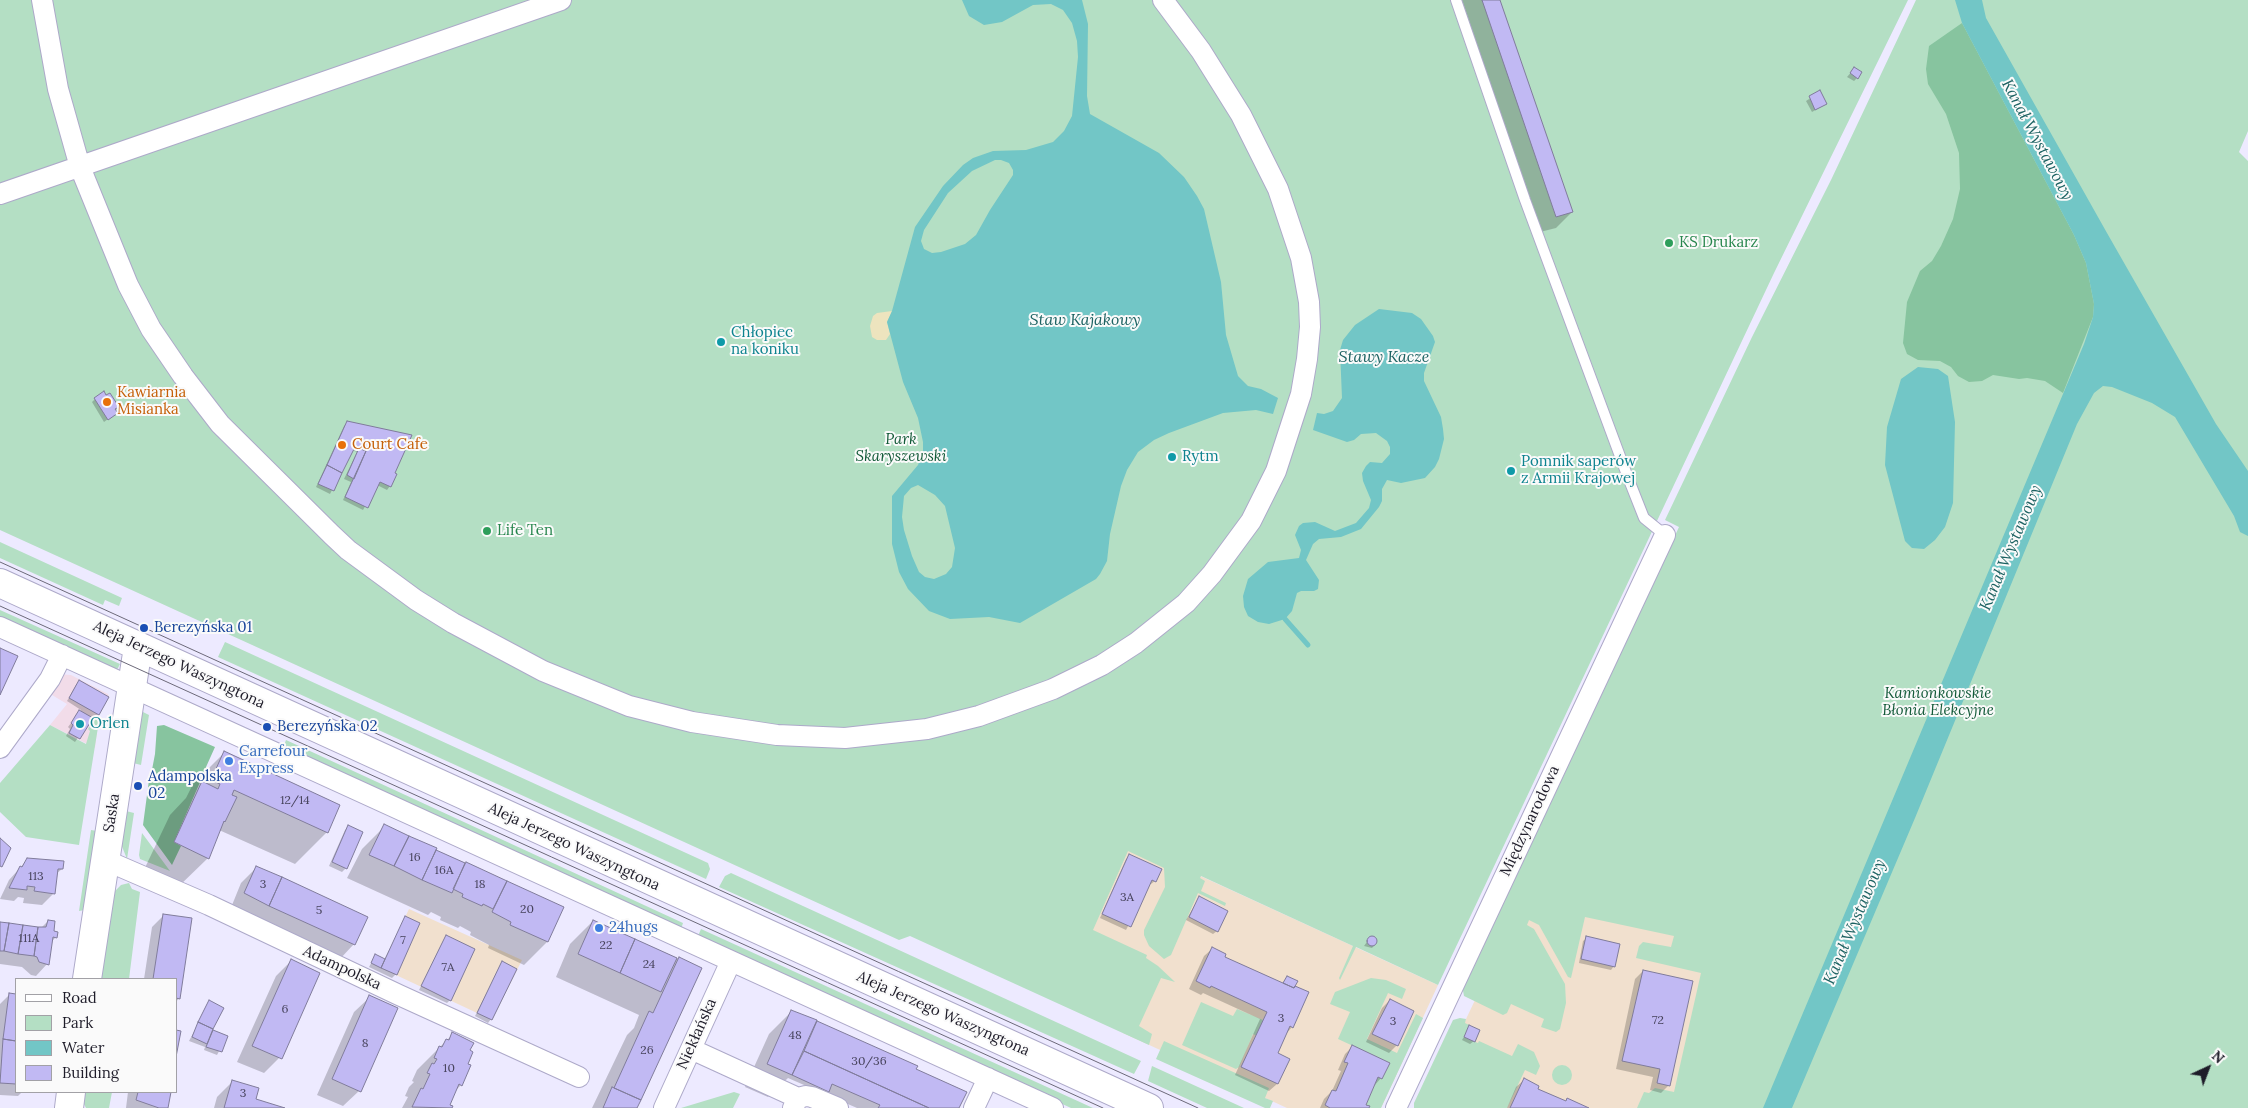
<!DOCTYPE html>
<meta charset="utf-8">
<style>
body{margin:0}
#map{position:relative;width:2248px;height:1108px;overflow:hidden;background:#edeaff;font-family:Lora,serif}
canvas{display:block}
.legend{position:absolute;left:15px;top:978px;width:162px;height:115px;box-sizing:border-box;background:#fafafa;border:1px solid #a2a1a6;margin:0;padding:6px 9px;list-style:none;font-size:15px;color:#1e1c29}
.legend li{display:flex;align-items:center;gap:10px;height:25px}
.legend b{width:25px;border:1px solid #a2a1a6}
.north{position:absolute;left:2183px;top:1043px;width:50px;height:50px;-webkit-text-stroke:4px #fafafa;paint-order:stroke;rotate:43deg;font-size:14px;font-weight:700;line-height:20px;text-align:center;color:#1e1c29}
.north::after{content:'';display:block;margin:auto;width:18px;height:22px;background:#1e1c29;clip-path:polygon(50% 0,100% 100%,50% 72%,0 100%)}
</style>
<div id="map">
<canvas width="2248" height="1108"></canvas>
<ul class="legend">
<li><b style="height:6px;background:#fff"></b>Road</li>
<li><b style="height:14px;background:#b4dfc4"></b>Park</li>
<li><b style="height:14px;background:#72c6c6"></b>Water</li>
<li><b style="height:14px;background:#c1b9f3"></b>Building</li>
</ul>
<div class="north">N</div>
</div>
<script>
const ctx = document.querySelector('canvas').getContext('2d');
ctx.lineJoin = 'round';
function fill(path, color) { ctx.fillStyle = color; ctx.fill(path, 'evenodd'); }
const toPath = rows => new Path2D(rows.map(r => 'M' + r).join(''));
function strokePath(path, color, width, dash) { ctx.strokeStyle = color; ctx.lineWidth = width; ctx.lineCap = dash ? 'butt' : 'round'; ctx.setLineDash(dash || []); ctx.stroke(path); }
function label(font, color, halo, rows, align = 'center') {
  ctx.font = font + ' Lora,serif'; ctx.lineWidth = 4; ctx.setLineDash([]); ctx.textBaseline = 'middle'; ctx.strokeStyle = halo; ctx.fillStyle = color; for (const [text, x, y, turn = 0] of rows) {
    ctx.save(); ctx.translate(x, y); ctx.rotate((+turn || 0) * Math.PI / 180); ctx.textAlign = isNaN(turn) ? turn : align; if (halo) ctx.strokeText(text, 0, 0); ctx.fillText(text, 0, 0); ctx.restore();
  }
}
const commercial = toPath([
 [58,674,71,675,108,694,109,697,99,715,95,748,50,725,67,704,47,692]
]);
const industrial = toPath([
 [1122,840,1438,985,1381,1108,1287,1108,1123,1033,1081,929],
 [1527,890,1726,928,1684,1108,1424,1108],
 [409,909,522,960,492,1020,381,968]
]);
const green = toPath([
 [0,0,1908,0,1774,273,1438,985,1356,947,1340,980,1339,978,1353,946,1201,876,1200,878,1205,881,1201,891,1226,903,1225,906,1198,893,1171,955,1164,959,1149,946,1144,935,1144,930,1165,887,1164,868,1128,851,1093,930,1147,955,1146,958,1158,966,1175,982,1161,978,1139,1026,1152,1034,1149,1045,910,936,899,940,0,530],
 [1916,0,2248,0,2248,131,2239,152,2248,161,2248,1108,1637,1108,1644,1092,1649,1093,1655,1088,1674,1092,1701,973,1636,958,1639,946,1643,942,1671,947,1674,936,1585,917,1571,978,1568,977,1539,925,1529,920,1527,925,1534,929,1565,984,1566,1003,1560,1029,1556,1032,1541,1027,1544,1019,1511,1004,1507,1013,1503,1015,1464,996,1462,985,1679,527,1665,520,1752,337,1831,180],
 [0,542,122,598,119,606,105,600,103,605,0,558],
 [0,610,120,664,118,668,116,670,0,618],
 [225,642,708,863,710,869,706,879,218,657],
 [143,712,149,715,141,765,133,763,140,716],
 [95,719,99,721,79,845,26,837,0,812,0,783,50,725,86,744,90,731,88,729],
 [286,740,683,923,681,929,283,748],
 [126,811,134,813,127,859,121,844],
 [91,830,97,831,85,910,79,911],
 [142,833,170,871,140,859,139,855],
 [731,873,1141,1061,1134,1074,719,887,725,876],
 [129,883,132,889,140,892,129,979,101,979,114,892,121,885],
 [701,929,1093,1108,1071,1108,698,936],
 [1371,978,1386,980,1406,989,1402,999,1388,993,1367,1039,1397,1053,1416,1014,1423,1018,1381,1108,1369,1108,1366,1105,1378,1077,1382,1078,1390,1063,1338,1039,1350,1012,1330,1004,1335,992],
 [1201,1002,1233,1016,1237,1009,1263,1020,1257,1036,1253,1034,1239,1067,1236,1069,1182,1045],
 [1460,1018,1466,1019,1465,1023,1469,1025,1464,1037,1478,1043,1479,1041,1512,1056,1518,1044,1534,1052,1540,1066,1536,1075,1525,1070,1507,1108,1414,1108,1414,1103,1453,1020],
 [1164,1041,1269,1088,1265,1098,1273,1101,1270,1108,1265,1108,1156,1059],
 '1552 1075a10 10 0 1 1 20 0a10 10 0 1 1-20 0Z',
 [1152,1066,1244,1108,1207,1108,1148,1081],
 [84,1092,112,1092,109,1108,86,1108,83,1102],
 [734,1092,740,1094,733,1108,681,1108]
]);
const forest = toPath([
 [1962,23,2074,235,2086,263,2094,304,2093,317,2063,393,2045,381,2027,378,2019,379,1993,375,1982,381,1969,382,1958,376,1951,367,1940,361,1918,360,1907,354,1903,343,1907,302,1920,271,1932,261,1941,246,1953,219,1960,189,1959,153,1946,114,1928,84,1926,69,1929,46],
 [164,725,215,747,202,776,185,773,151,775,155,754,157,726],
 [184,778,201,780,174,842,181,846,172,865,143,825,149,780]
]);
const sand = toPath([
 [892,311,887,322,890,334,886,340,877,340,872,337,870,326,873,316,877,313]
]);
const water = toPath([
 [962,0,1082,0,1088,24,1087,96,1090,114,1159,153,1184,177,1197,196,1204,209,1221,282,1226,335,1238,376,1248,386,1261,389,1278,398,1273,414,1256,410,1223,413,1169,433,1154,440,1138,452,1127,470,1121,486,1110,534,1107,561,1100,574,1096,579,1020,623,989,617,950,619,929,611,908,589,899,572,892,544,892,496,918,465,923,451,923,442,918,418,903,382,887,322,892,311,915,227,943,186,963,165,973,158,993,151,1026,150,1053,142,1064,131,1072,116,1078,57,1077,41,1072,23,1063,10,1051,4,1033,5,1002,22,984,25,969,16],
 [995,160,1001,160,1009,163,1013,170,1013,175,990,210,976,235,965,244,941,252,932,253,924,249,921,241,924,230,948,193,972,171],
 [918,485,935,495,945,506,955,548,952,567,946,574,934,579,925,577,919,572,912,556,904,530,902,517,904,496,911,488],
 [1955,0,1982,0,1986,18,2107,233,2216,424,2248,471,2248,536,2240,532,2234,516,2175,417,2152,403,2112,387,2103,386,2094,393,2077,424,1915,818,1792,1108,1763,1108,2084,344,2093,317,2094,304,2086,263,2074,235,1962,23],
 [1379,309,1412,313,1421,319,1433,336,1435,342,1424,373,1424,381,1441,417,1443,429,1444,439,1439,459,1435,467,1425,478,1401,483,1387,480,1382,489,1382,501,1379,507,1361,529,1341,537,1319,539,1313,544,1306,560,1319,580,1318,589,1314,591,1301,591,1297,593,1292,611,1285,619,1269,624,1258,622,1248,616,1244,607,1243,596,1248,579,1268,562,1299,558,1301,550,1295,535,1299,526,1303,523,1315,522,1335,531,1356,523,1369,508,1371,500,1363,481,1362,473,1366,466,1370,462,1382,463,1390,454,1390,447,1387,441,1376,433,1361,434,1354,440,1347,442,1313,430,1317,413,1324,414,1333,411,1342,398,1340,350,1343,340,1355,325],
 [1918,367,1938,369,1948,376,1955,422,1953,503,1945,527,1935,540,1924,549,1912,548,1905,541,1885,465,1887,427,1901,379]
]);
const shadow = toPath([
 [1462,0,1498,0,1572,212,1556,228,1540,232],
 [1854,69,1857,78,1854,81,1847,77],
 [1820,92,1826,104,1812,112,1806,101],
 [95,399,118,407,112,416,104,422,92,402],
 [348,422,393,474,390,486,387,490,377,485,363,510,343,500,351,482,344,479,357,452,352,450,330,494,316,487,344,426],
 [76,685,107,698,98,714,94,718,92,717,75,742,66,736,70,729,68,727,81,710,67,701],
 [225,752,327,832,295,864,219,830,208,858,175,890,142,874,170,815,186,798,193,784],
 [385,826,435,851,466,863,562,908,547,942,524,965,488,948,489,945,470,935,471,932,460,926,458,928,440,920,441,917,431,912,428,915,347,878,362,849],
 [348,827,346,868,342,872,329,866,345,830],
 [1130,856,1155,881,1151,884,1150,884,1126,930,1100,918,1126,859],
 [28,859,62,869,56,874,53,894,42,905,23,903,24,898,18,897,14,901,0,899,9,880],
 [257,867,354,944,339,960,230,910,241,883],
 [1199,898,1217,931,1213,934,1186,920],
 [164,915,191,919,179,998,176,1002,176,979,144,979,152,927],
 [406,917,396,974,392,978,369,967,375,956,384,960],
 [48,921,56,937,51,942,47,964,36,976,31,975,22,967,0,964,0,923,41,928],
 [593,921,700,968,636,1108,592,1108,627,1035,634,1028,639,1015,556,977,570,944],
 [446,937,450,1000,447,1003,419,990],
 [1587,938,1614,966,1611,970,1579,963,1583,941],
 [1369,939,1377,942,1372,948,1364,946],
 [1212,949,1223,957,1282,984,1287,977,1294,986,1308,993,1292,1027,1286,1034,1277,1054,1288,1059,1277,1084,1269,1091,1235,1075,1260,1019,1203,993,1201,995,1189,989,1204,956],
 [291,961,318,973,279,1058,264,1073,237,1062,276,976],
 [502,963,491,1019,488,1023,475,1016],
 [1643,971,1669,1085,1661,1093,1650,1090,1653,1077,1616,1069,1635,979],
 [10,994,16,995,16,1092,22,1092,18,1096,0,1095,0,1004],
 [370,997,359,1091,343,1106,317,1095,354,1012],
 [1390,1000,1397,1045,1389,1053,1366,1042,1382,1008],
 [210,1002,211,1030,227,1036,217,1055,204,1050,205,1047,189,1041],
 [792,1011,916,1067,915,1070,958,1108,857,1108,788,1078,768,1097,745,1087,769,1034],
 [799,1047,895,1091,895,1094,798,1049],
 [1470,1027,1474,1041,1470,1044,1462,1040],
 [453,1034,469,1051,461,1085,455,1091,449,1105,451,1108,402,1108,408,1097,405,1096,409,1087,414,1082,412,1081,417,1070],
 [1352,1047,1381,1078,1374,1086,1364,1105,1368,1108,1320,1108,1324,1099,1332,1091,1341,1071,1338,1070,1345,1054],
 [1524,1080,1537,1089,1565,1102,1567,1100,1586,1108,1507,1108,1516,1087],
 [233,1081,255,1100,281,1108,214,1108,217,1097],
 [128,1092,169,1092,167,1108,126,1108]
]);
const stream = toPath([
 [1285,619,1308,645]
]);
const building = toPath([
 [1482,0,1500,0,1573,212,1556,217,1482,0],
 [1854,67,1862,72,1858,79,1850,73,1854,67],
 [1820,90,1827,104,1815,110,1809,96,1820,90],
 [104,391,106,395,110,393,119,407,115,409,118,413,108,420,94,398,104,391],
 [347,421,412,435,395,473,397,474,391,487,380,482,368,508,345,497,366,451,355,447,342,473,327,465,347,421],
 [359,448,366,451,354,479,347,475,359,448],
 [327,465,342,473,334,491,318,484,327,465],
 [0,648,18,656,0,695,0,648],
 [79,680,109,697,99,715,69,698,79,680],
 [79,710,93,718,80,739,69,733,73,725,71,723,79,710],
 [224,751,340,805,328,833,234,790,232,795,237,797,225,822,224,821,209,859,174,842,202,781,218,789,220,784,211,780,224,751],
 [384,824,409,836,394,866,369,855,384,824],
 [348,825,363,832,347,869,332,862,348,825],
 [409,836,437,848,422,880,394,866,409,836],
 [0,838,11,848,2,867,0,866,0,838],
 [436,850,465,863,452,893,422,880,436,850],
 [1129,854,1162,869,1156,882,1152,880,1131,927,1102,914,1129,854],
 [27,858,64,861,63,869,58,869,55,894,34,891,35,887,27,886,27,890,9,888,20,866,22,867,27,858],
 [466,862,507,881,493,909,483,904,482,906,462,897,463,894,453,889,466,862],
 [256,866,282,877,269,906,244,893,256,866],
 [282,877,368,917,355,945,269,906,282,877],
 [507,881,564,907,548,942,510,925,511,922,492,912,507,881],
 [1199,896,1228,911,1218,932,1189,917,1199,896],
 [163,914,192,918,180,999,176,998,176,979,153,979,163,914],
 [405,916,420,923,397,975,381,968,405,916],
 [48,920,55,921,54,931,58,932,57,938,53,937,49,965,39,962,37,957,34,956,38,927,46,927,48,920],
 [593,920,635,939,620,973,578,954,593,920],
 [0,922,9,923,4,951,0,951,0,922],
 [9,923,23,925,18,954,4,951,9,923],
 [23,925,38,927,34,956,18,954,23,925],
 [446,935,475,949,451,1001,421,986,446,935],
 [1586,936,1620,944,1615,967,1581,959,1586,936],
 '1367 941a5 5 0 1 1 10 0a5 5 0 1 1-10 0Z',
 [635,939,677,958,661,992,620,973,635,939],
 [1212,947,1226,954,1225,957,1294,988,1295,986,1309,992,1293,1028,1290,1026,1278,1053,1290,1059,1278,1084,1241,1067,1267,1012,1211,986,1210,988,1196,981,1212,947],
 [375,954,385,959,381,968,371,963,375,954],
 [679,957,702,968,641,1100,614,1088,649,1011,653,1013,679,957],
 [291,959,320,973,282,1059,252,1046,291,959],
 [502,961,517,969,492,1020,477,1013,502,961],
 [1643,970,1693,981,1670,1086,1657,1083,1660,1069,1622,1061,1643,970],
 [1287,976,1298,981,1294,988,1283,983,1287,976],
 [9,993,16,994,16,1041,3,1039,9,993],
 [369,995,398,1008,361,1092,332,1079,369,995],
 [1390,999,1414,1011,1398,1046,1372,1034,1390,999],
 [209,1000,224,1008,213,1029,198,1022,209,1000],
 [791,1010,817,1020,792,1075,767,1064,791,1010],
 [817,1021,918,1066,916,1069,967,1092,959,1108,929,1108,804,1051,817,1021],
 [198,1022,213,1029,207,1044,192,1037,198,1022],
 [1469,1025,1480,1030,1475,1042,1464,1037,1469,1025],
 [176,1030,181,1031,176,1057,176,1030],
 [213,1030,228,1036,222,1052,206,1047,213,1030],
 [452,1032,474,1043,470,1050,473,1052,468,1064,471,1065,462,1086,459,1084,450,1105,453,1106,452,1108,412,1107,421,1088,423,1089,430,1074,427,1073,432,1063,434,1064,437,1059,434,1058,439,1046,442,1047,446,1039,449,1040,452,1032],
 [3,1039,16,1041,16,1084,0,1083,3,1039],
 [1352,1045,1390,1063,1382,1079,1378,1077,1366,1105,1370,1106,1369,1108,1330,1108,1325,1105,1332,1090,1336,1091,1348,1063,1344,1062,1352,1045],
 [804,1051,929,1108,878,1108,880,1105,832,1084,829,1092,792,1075,804,1051],
 [1524,1078,1539,1086,1538,1089,1566,1101,1567,1098,1589,1108,1510,1108,1524,1078],
 [232,1080,259,1088,256,1099,285,1108,224,1108,232,1080],
 [612,1087,641,1100,637,1108,603,1108,612,1087],
 [138,1092,171,1092,168,1108,159,1108,136,1100,138,1092]
]);
const lane = toPath([
 [1456,0,1525,200,1627,475,1644,518,1665,535]
]);
const street = toPath([
 [42,0,58,89,80,167,128,285,151,329,183,376,220,424,332,535,348,550,416,600,453,623,543,671,629,706,692,722,777,735,845,738,927,729,979,716,1053,689,1102,665,1136,643,1186,603,1212,574,1251,521,1276,471,1301,394,1307,359,1310,327,1309,302,1301,258,1278,189,1241,115,1201,51,1163,0],
 [0,194,561,0],
 [0,627,1053,1108],
 [0,748,50,679,62,655],
 [105,860,209,905,399,995,579,1077],
 [691,1049,798,1098],
 [664,1108,731,961],
 [793,1108,798,1098,806,1096,812,1097,838,1108],
 [974,1108,988,1078],
 [1396,1108,1665,535]
]);
const secondary = toPath([
 [0,583,1149,1108],
 [87,979,138,647],
 [69,1108,71,1092]
]);
const tram = toPath([
 [0,562,1198,1108],
 [0,606,1103,1108]
]);
const markers = [
 [1669,243,5,"#2e9e5b"],
 [721,342,5,"#0f9aa8"],
 [107,402,5,"#e8710a"],
 [342,445,5,"#e8710a"],
 [1172,457,5,"#0f9aa8"],
 [1511,471,5,"#0f9aa8"],
 [487,531,5,"#2e9e5b"],
 [144,628,5,"#1a4fb4"],
 [80,724,5,"#0f9aa8"],
 [267,727,5,"#1a4fb4"],
 [229,761,5,"#3f7fe0"],
 [138,786,5,"#1a4fb4"],
 [599,928,5,"#3f7fe0"]
];
const numberNames = [
 ["12/14",295,801],
 ["16",415,858],
 ["16A",444,871],
 ["113",36,877],
 ["3",263,885],
 ["18",480,885],
 ["3A",1127,898],
 ["20",527,910],
 ["5",319,911],
 ["111A",29,939],
 ["7",403,941],
 ["22",606,946],
 ["24",649,965],
 ["7A",448,968],
 ["6",285,1010],
 ["3",1281,1019],
 ["72",1658,1021],
 ["3",1393,1022],
 ["48",795,1036],
 ["8",365,1044],
 ["26",647,1051],
 ["30/36",869,1062],
 ["10",449,1069],
 ["3",243,1094]
];
const leisureNames = [
 ["KS Drukarz",1679,243],
 ["Life Ten",497,531]
];
const cultureNames = [
 ["Chłopiec",731,333],
 ["na koniku",731,350],
 ["Rytm",1182,457],
 ["Pomnik saperów",1521,462],
 ["z Armii Krajowej",1521,479],
 ["Orlen",90,724]
];
const foodNames = [
 ["Kawiarnia",117,393],
 ["Misianka",117,410],
 ["Court Cafe",352,445]
];
const parkNames = [
 ["Park",901,440],
 ["Skaryszewski",901,457],
 ["Kamionkowskie",1938,694],
 ["Błonia Elekcyjne",1938,711]
];
const transitNames = [
 ["Berezyńska 01",154,628],
 ["Berezyńska 02",277,727],
 ["Adampolska",148,777],
 ["02",148,794]
];
const streetNames = [
 ["Aleja Jerzego Waszyngtona",179,665,25],
 ["Saska",112,813,-81],
 ["Międzynarodowa",1530,821,-65],
 ["Aleja Jerzego Waszyngtona",574,847,25],
 ["Adampolska",342,968,25],
 ["Aleja Jerzego Waszyngtona",943,1014,24],
 ["Niekłańska",697,1034,-66]
];
const shopNames = [
 ["Carrefour",239,752],
 ["Express",239,769],
 ["24hugs",609,928]
];
const waterNames = [
 ["Kanał Wystawowy",2037,140,62],
 ["Staw Kajakowy",1085,320],
 ["Stawy Kacze",1384,357],
 ["Kanał Wystawowy",2011,548,-67],
 ["Kanał Wystawowy",1855,922,-67]
];
fill(commercial, '#f2dce9');
fill(industrial, '#f1e0ce');
fill(green, '#b4dfc4');
fill(forest, '#87c49f');
fill(sand, '#ede4be');
fill(water, '#72c6c6');
fill(shadow, '#0003');
strokePath(stream, '#72c6c6', 5);
fill(building, '#c1b9f3');
strokePath(building, '#807c9b', 1);
strokePath(lane, '#ada9c9', 12);
strokePath(street, '#ada9c9', 22);
strokePath(secondary, '#ada9c9', 30);
strokePath(lane, '#fff', 10);
strokePath(street, '#fff', 20);
strokePath(secondary, '#fff', 28);
strokePath(tram, '#6c6979', 1);
for (const [x, y, r, color] of markers) { const dot = new Path2D(); dot.arc(x, y, r, 0, 2 * Math.PI); ctx.fillStyle = color; ctx.fill(dot); strokePath(dot, '#fafafa', 2); }
label('12px', '#47435c', null, numberNames);
label('15px', '#27864d', '#fafafa', leisureNames, 'left');
label('15px', '#0d838f', '#fafafa', cultureNames, 'left');
label('15px', '#c56008', '#fafafa', foodNames, 'left');
label('italic 15px', '#125a38', '#fafafa', parkNames);
label('15px', '#164399', '#fafafa', transitNames, 'left');
label('15px', '#1e1c29', '#fafafa', streetNames);
label('15px', '#366cbe', '#fafafa', shopNames, 'left');
label('italic 16px', '#1c6262', '#fafafa', waterNames);
</script>
